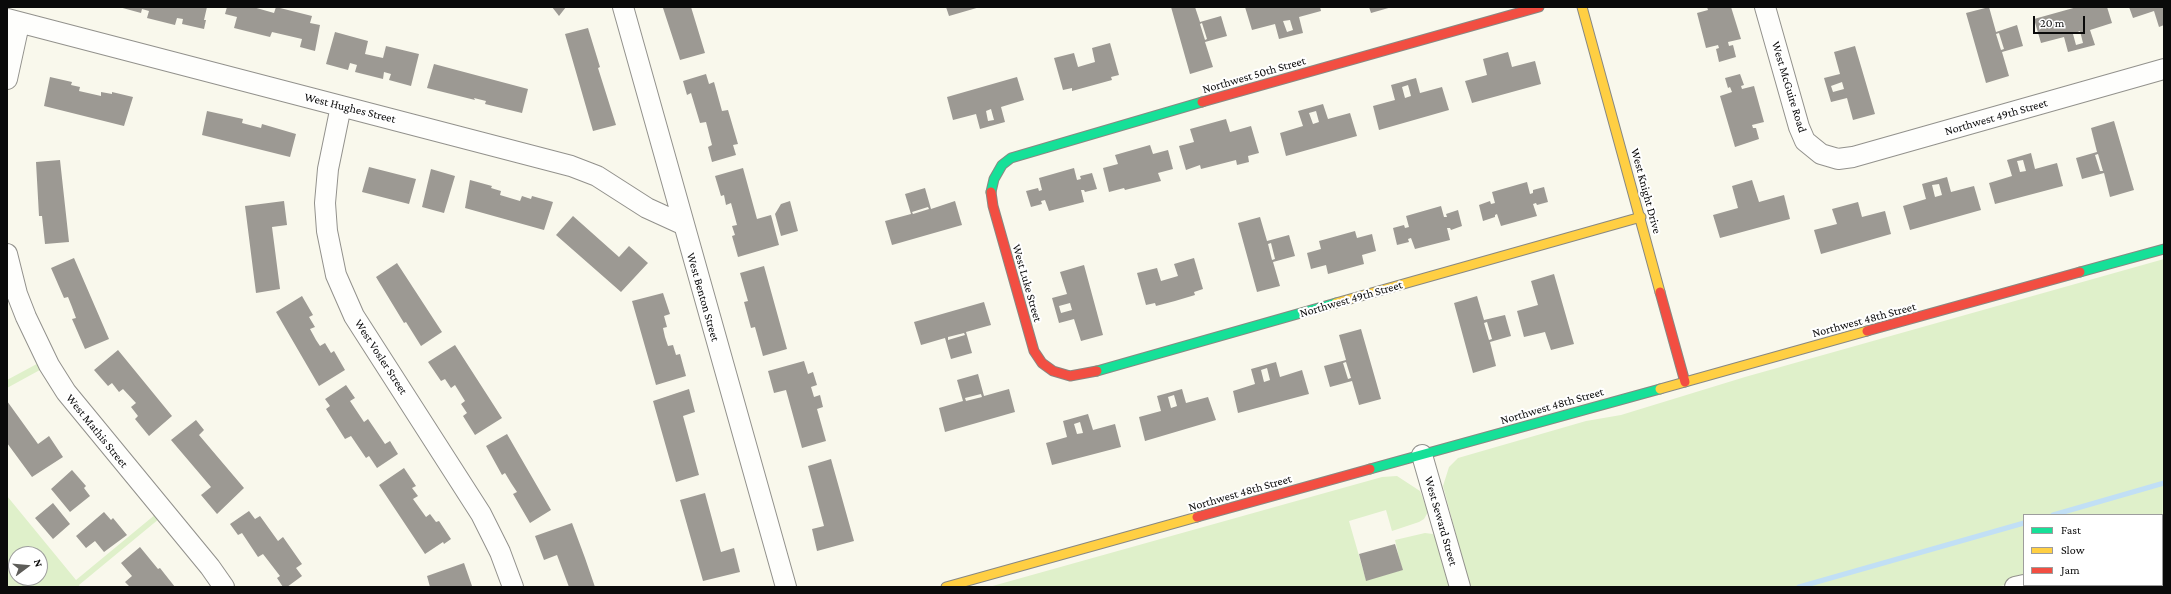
<!DOCTYPE html>
<style>
body{margin:0}
#map{position:relative;width:2171px;height:594px;overflow:hidden;background:#f9f8ec;font-family:"Crimson Pro",serif}
canvas{display:block}
.frame{position:absolute;inset:0;border:8px solid #0a0a0a;pointer-events:none}
.legend{position:absolute;left:2023px;top:514px;width:140px;height:72px;box-sizing:border-box;background:#fff;border:1px solid #9d9d9d;margin:0;padding:5px 7px;list-style:none;font-size:12px;color:#0a0a0a}
.legend li{display:flex;align-items:center;gap:8px;height:20px}
.legend b{width:20px;border:1px solid #9d9d9d}
.north{position:absolute;left:8px;top:546px;width:40px;height:40px;box-sizing:border-box;background:#fff;border:1px solid #9d9d9d;border-radius:50%;rotate:74deg;font-size:11px;font-weight:700;line-height:16px;text-align:center;color:#0a0a0a}
.north::after{content:'';display:block;margin:auto;width:14px;height:18px;background:#5e5d59;clip-path:polygon(50% 0,100% 100%,50% 72%,0 100%)}
.scale{position:absolute;left:2033px;top:16px;width:52px;height:18px;box-sizing:border-box;border:2px solid #0a0a0a;border-top:0;padding-left:5px;font-size:12px;line-height:14px;white-space:nowrap;color:#0a0a0a;-webkit-text-stroke:3px #fff;paint-order:stroke}
</style>
<div id="map">
<canvas width="2171" height="594"></canvas>
<div class="frame"></div>
<ul class="legend">
<li><b style="height:5px;background:#16e098"></b>Fast</li>
<li><b style="height:5px;background:#ffcf43"></b>Slow</li>
<li><b style="height:5px;background:#f24e42"></b>Jam</li>
</ul>
<div class="north">N</div>
<div class="scale">20 m</div>
</div>
<script>
const ctx = document.querySelector('canvas').getContext('2d');
ctx.lineJoin = 'round';
function fill(path, color) { ctx.fillStyle = color; ctx.fill(path, 'evenodd'); }
const toPath = rows => new Path2D(rows.map(r => 'M' + r).join(''));
function strokePath(path, color, width, dash) { ctx.strokeStyle = color; ctx.lineWidth = width; ctx.lineCap = dash ? 'butt' : 'round'; ctx.setLineDash(dash || []); ctx.stroke(path); }
function label(font, color, halo, rows, align = 'center') {
  ctx.font = font + ' "Crimson Pro",serif'; ctx.lineWidth = 4; ctx.setLineDash([]); ctx.textBaseline = 'middle'; ctx.strokeStyle = halo; ctx.fillStyle = color; for (const [text, x, y, turn = 0] of rows) {
    ctx.save(); ctx.translate(x, y); ctx.rotate((+turn || 0) * Math.PI / 180); ctx.textAlign = isNaN(turn) ? turn : align; if (halo) ctx.strokeText(text, 0, 0); ctx.fillText(text, 0, 0); ctx.restore();
  }
}
const green = toPath([
 [2164,259,2164,538,2162,539,2162,515,2024,515,2024,580,1997,587,1470,587,1443,486,1449,467,1458,458,1586,421,1621,415,1745,377],
 [46,359,49,365,7,388,7,380],
 [1397,476,1420,491,1428,512,1424,519,1419,522,1392,531,1386,510,1349,521,1366,580,1402,570,1395,540,1425,533,1433,534,1437,541,1450,587,989,587,1382,477],
 [7,496,76,580,162,509,165,514,79,585,80,587,7,587],
 [16,554,40,554,40,578,16,578],
 [2164,557,2164,587,2015,587,2024,585,2162,585,2162,558]
]);
const stream = toPath([
 [2053,515,2164,483],
 [1799,587,2024,523]
]);
const building = toPath([
 [119,7,207,7,204,20,206,20,204,29,182,24,183,19,177,18,175,25,147,18,149,11,142,9,141,13],
 [227,7,253,7,274,13,276,7,312,16,310,23,320,25,315,51,300,47,302,39,272,32,270,37,234,28,237,17,225,14],
 [552,7,566,7,559,16],
 [666,7,691,7,705,53,680,60,663,8],
 [946,7,980,7,949,16],
 [1171,7,1195,7,1200,22,1221,16,1227,36,1205,42,1213,67,1190,74],
 [1202,23,1207,39,1205,40,1200,24],
 [1245,7,1320,7,1321,11,1299,17,1303,33,1279,39,1275,24,1252,30],
 [1290,20,1293,30,1287,32,1283,21],
 [1369,7,1392,7,1371,13],
 [1707,7,1731,7,1741,39,1728,42,1729,46,1733,45,1736,57,1719,62,1716,49,1719,48,1718,45,1706,48,1697,13,1708,10],
 [1989,7,1996,32,2017,25,2023,46,2002,52,2009,76,1986,83,1966,13],
 [1999,33,2004,49,2001,50,1996,34],
 [2077,7,2107,7,2112,23,2090,30,2095,45,2068,52,2064,37,2041,43,2034,19],
 [2080,31,2083,43,2076,45,2073,34],
 [2129,7,2164,7,2164,25,2159,27,2154,11,2133,18],
 [588,28,600,67,598,68,616,125,593,131,565,34],
 [335,32,368,41,365,54,383,58,386,46,419,54,411,86,389,80,391,74,384,72,383,79,355,72,357,65,350,63,348,70,326,64],
 [1110,43,1119,75,1111,77,1112,80,1072,91,1072,88,1063,90,1054,58,1074,53,1078,67,1095,62,1092,48],
 [1855,46,1875,114,1853,120,1847,98,1831,102,1824,78,1840,74,1834,52],
 [1842,82,1844,89,1833,92,1831,86],
 [1508,52,1512,67,1535,61,1541,84,1472,103,1465,81,1487,75,1483,59],
 [434,64,528,89,522,113,485,104,486,101,474,98,475,100,427,88],
 [706,74,709,84,714,82,722,111,728,110,738,144,733,145,736,155,712,162,708,147,712,145,706,122,700,123,691,93,687,95,683,81],
 [1740,74,1744,85,1741,86,1742,89,1754,86,1764,122,1752,125,1753,128,1756,128,1759,139,1735,147,1720,96,1732,92,1730,87,1728,88,1725,78],
 [50,77,72,82,71,85,80,87,79,91,101,96,101,92,112,94,112,92,133,97,124,126,44,106],
 [1017,77,1024,100,1001,107,1005,122,980,129,976,114,953,120,947,97],
 [991,109,994,120,988,121,986,111],
 [1416,78,1420,93,1442,87,1449,110,1379,130,1373,106,1395,100,1391,85],
 [1408,85,1411,96,1405,98,1402,87],
 [1323,104,1328,119,1350,113,1357,136,1286,156,1280,133,1303,126,1298,111],
 [1316,111,1319,122,1313,124,1309,113],
 [207,111,243,119,242,123,261,128,262,124,296,134,290,157,202,135],
 [1226,119,1230,132,1251,126,1259,153,1248,156,1249,162,1237,165,1236,160,1201,169,1200,165,1186,170,1179,146,1194,142,1190,129],
 [2114,121,2134,190,2110,197,2104,173,2082,179,2076,158,2097,152,2091,128],
 [2098,154,2103,171,2100,171,2095,155],
 [1150,145,1153,154,1168,150,1173,169,1158,173,1161,181,1125,190,1124,188,1109,192,1103,168,1118,164,1115,155],
 [2031,153,2035,169,2057,163,2063,186,1995,204,1989,183,2012,176,2007,160],
 [2023,160,2026,171,2020,172,2017,161],
 [60,160,69,242,45,244,42,216,39,216,36,162],
 [369,167,416,179,409,204,362,192],
 [743,168,757,219,771,215,779,245,738,257,732,236,735,235,732,226,737,225,731,203,726,205,724,195,721,196,715,176],
 [1074,168,1077,180,1081,179,1080,176,1092,173,1097,189,1085,192,1084,190,1081,190,1084,202,1049,211,1045,200,1041,201,1042,204,1031,207,1026,191,1038,188,1039,191,1042,190,1039,178],
 [431,169,455,176,444,213,422,207],
 [1947,177,1951,192,1974,186,1981,210,1910,230,1903,206,1926,199,1922,184],
 [1939,184,1942,195,1935,197,1932,185],
 [470,180,492,186,491,188,501,191,500,195,520,201,522,196,531,199,532,196,553,202,544,230,465,208],
 [1752,180,1759,202,1784,195,1790,219,1720,238,1713,215,1738,208,1732,186],
 [1527,182,1530,194,1533,193,1533,190,1544,187,1548,202,1537,205,1536,203,1533,204,1537,216,1501,226,1497,214,1495,215,1495,217,1483,221,1479,205,1490,201,1491,204,1495,203,1492,192],
 [925,188,931,209,955,201,962,225,892,245,885,221,911,214,905,194],
 [928,207,929,209,913,214,912,212],
 [284,201,287,225,272,227,280,289,256,293,245,206],
 [790,201,798,231,781,236,775,214,781,204],
 [1858,202,1862,217,1885,211,1891,234,1821,254,1814,230,1837,224,1832,209],
 [1441,206,1444,217,1447,217,1446,214,1458,210,1462,226,1451,230,1450,228,1447,228,1450,240,1415,249,1411,238,1408,239,1409,242,1397,245,1393,228,1404,225,1405,228,1409,227,1406,216],
 [573,216,619,257,629,246,648,263,621,292,556,235],
 [1260,217,1267,241,1289,235,1295,256,1273,262,1280,286,1257,292,1238,223],
 [1271,243,1275,259,1272,260,1268,244],
 [1355,231,1357,238,1372,234,1376,251,1362,255,1364,264,1328,274,1326,265,1311,269,1307,253,1321,249,1319,241],
 [74,258,109,339,85,349,72,319,76,318,72,307,68,297,64,298,51,268],
 [1194,258,1203,289,1194,292,1195,295,1175,301,1156,306,1155,303,1146,305,1137,273,1157,268,1161,281,1178,276,1174,264],
 [397,263,442,332,421,346,406,322,404,323,376,277],
 [1084,265,1103,335,1081,341,1074,319,1059,323,1052,298,1067,294,1060,272],
 [1070,303,1072,310,1061,313,1059,306],
 [764,266,787,349,763,356,755,327,751,328,744,302,748,301,740,273],
 [1554,274,1574,344,1551,350,1545,332,1524,337,1517,311,1538,305,1531,281],
 [663,293,670,314,664,316,667,327,663,328,665,337,668,346,673,345,676,355,680,354,686,376,656,385,632,301],
 [302,296,313,315,309,317,315,327,310,329,316,340,320,346,325,343,331,353,334,351,345,370,319,386,276,312],
 [1477,296,1484,320,1505,315,1511,336,1490,342,1496,366,1473,373,1454,303],
 [1487,322,1492,339,1489,340,1484,323],
 [984,302,991,325,966,332,972,353,951,359,945,338,921,345,914,322],
 [964,333,965,335,948,340,948,337],
 [1361,329,1381,399,1359,405,1352,381,1330,387,1324,366,1346,360,1339,335],
 [1346,362,1351,378,1348,379,1343,363],
 [455,345,502,418,475,435,463,416,467,413,461,404,465,401,455,385,451,388,445,379,441,381,428,362],
 [118,350,172,416,149,436,135,419,138,416,131,407,136,403,123,389,119,392,112,383,108,386,94,370],
 [804,361,808,374,813,372,817,385,811,387,814,397,820,395,823,407,817,409,826,441,802,448,786,390,774,393,768,371],
 [1276,362,1280,377,1302,370,1309,394,1238,413,1233,391,1255,384,1251,369],
 [1267,368,1270,380,1264,382,1261,370],
 [978,374,984,396,1009,389,1015,412,945,432,939,408,963,401,957,380],
 [981,394,982,397,966,401,965,398],
 [346,385,355,398,350,401,364,422,368,419,385,444,390,441,398,454,377,468,369,456,366,458,351,436,345,439,326,409,330,406,325,399],
 [689,389,695,412,683,416,699,475,676,482,653,401],
 [1182,389,1186,403,1208,397,1216,420,1145,441,1139,417,1161,411,1157,396],
 [1174,395,1177,406,1171,408,1168,397],
 [7,401,38,444,49,436,63,457,32,477,7,443],
 [1088,414,1093,430,1115,424,1121,447,1052,465,1046,443,1067,437,1063,421],
 [1080,422,1083,433,1077,434,1074,424],
 [196,420,204,430,199,435,244,488,217,514,201,495,211,487,171,440],
 [507,434,551,510,530,523,513,494,517,492,511,483,505,473,502,475,486,446],
 [831,459,854,541,817,551,812,529,824,526,808,466],
 [404,468,416,486,412,488,418,496,413,499,426,517,430,514,436,522,439,521,451,539,444,544,443,542,425,554,379,485],
 [72,470,86,486,84,488,90,496,70,512,51,489],
 [705,493,721,552,734,548,740,572,703,581,680,500],
 [53,503,70,524,53,539,35,518],
 [249,511,255,519,260,516,278,541,283,537,302,564,296,568,302,576,287,587,283,587,277,578,280,576,263,554,258,557,242,533,238,535,230,524],
 [104,512,111,520,113,518,127,535,104,552,95,541,86,548,76,536],
 [572,523,585,558,595,587,569,587,557,555,544,560,535,536],
 [1395,544,1403,570,1366,581,1359,554],
 [140,547,158,569,160,568,175,587,130,587,125,582,132,576,121,563],
 [464,563,472,586,430,587,427,576]
]);
const street = toPath([
 [623,7,786,587],
 [1765,7,1799,127,1805,141,1821,154,1838,159,1853,157,2164,69],
 [7,19,571,166,597,176,647,208,682,224],
 [7,79,19,24],
 [341,106,328,169,325,203,327,231,336,275,354,316,481,514,500,552,513,587],
 [7,254,17,294,26,317,49,365,66,392,210,567,224,587],
 [1422,455,1460,587],
 [2162,547,2164,546],
 [2015,587,2024,585]
]);
const fast = toPath([
 [991,192,994,179,1002,165,1011,158,1202,102],
 [2080,272,2164,249],
 [1097,371,1336,303],
 [1370,469,1660,389]
]);
const slow = toPath([
 [1582,7,1660,292],
 [1336,303,1641,217],
 [1660,389,1867,331],
 [946,587,1197,517]
]);
const jam = toPath([
 [1202,102,1539,7],
 [991,192,993,206,1034,351,1042,363,1053,371,1070,376,1097,371],
 [1660,292,1685,382],
 [1867,331,2080,272],
 [1197,517,1370,469]
]);
const streetNames = [
 ["Northwest 50th Street",1254,75,-16],
 ["West McGuire Road",1789,87,73],
 ["West Hughes Street",350,108,14],
 ["Northwest 49th Street",1996,117,-16],
 ["West Knight Drive",1646,191,75],
 ["West Luke Street",1027,283,74],
 ["West Benton Street",703,297,74],
 ["Northwest 49th Street",1351,299,-16],
 ["Northwest 48th Street",1864,320,-15],
 ["West Vosler Street",381,357,57],
 ["Northwest 48th Street",1552,406,-16],
 ["West Mathis Street",97,431,51],
 ["Northwest 48th Street",1240,493,-16],
 ["West Seward Street",1441,521,74]
];
fill(green, '#dff0ca');
strokePath(stream, '#c1dff5', 5);
fill(building, '#9c9993');
strokePath(street, '#92918c', 22);
strokePath(fast, '#888882', 11);
strokePath(slow, '#888882', 11);
strokePath(jam, '#888882', 11);
strokePath(street, '#fefefc', 20);
strokePath(fast, '#16e098', 9);
strokePath(slow, '#ffcf43', 9);
strokePath(jam, '#f24e42', 9);
label('12px', '#0a0a0a', '#fff', streetNames);
</script>
